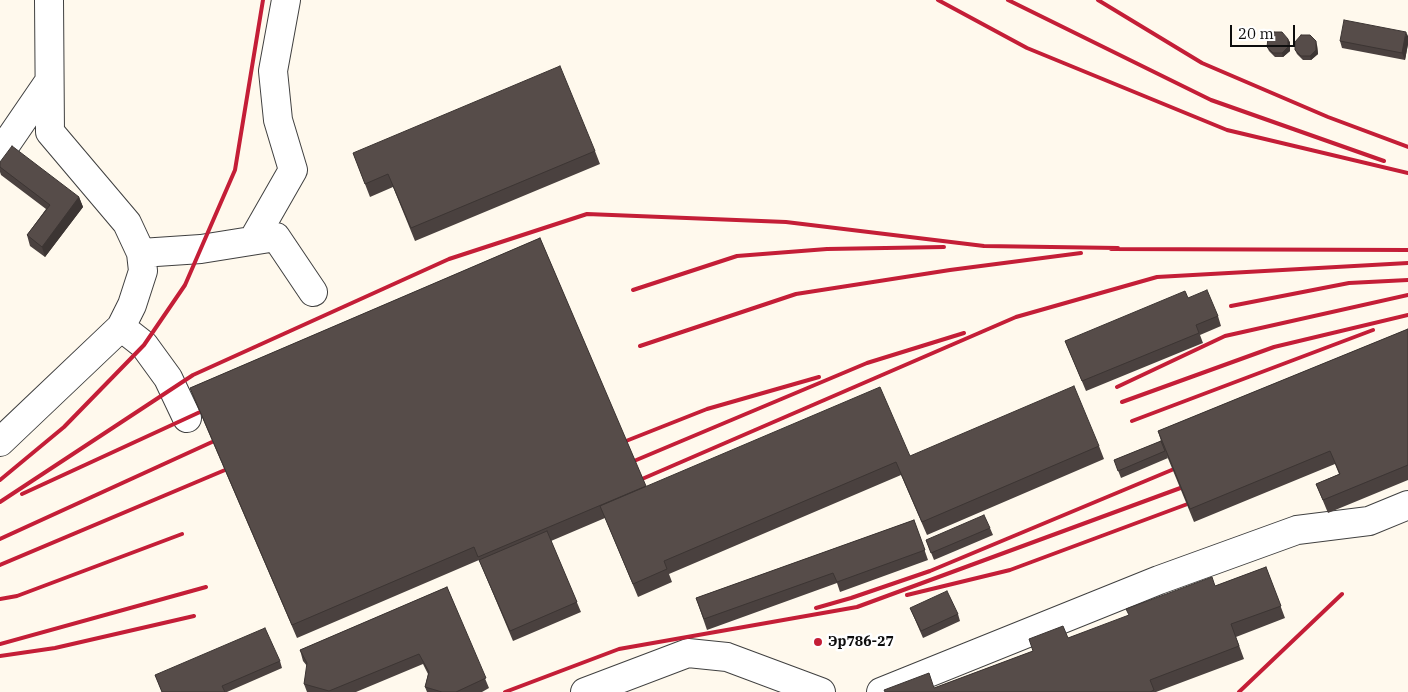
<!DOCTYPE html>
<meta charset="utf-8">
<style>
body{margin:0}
#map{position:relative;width:1408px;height:692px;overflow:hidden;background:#fff9ed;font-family:"IBM Plex Serif",serif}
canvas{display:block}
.scale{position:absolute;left:1230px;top:25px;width:65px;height:22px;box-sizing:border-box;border:2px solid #0d0d0d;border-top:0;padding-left:6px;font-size:15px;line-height:18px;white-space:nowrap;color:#0d0d0d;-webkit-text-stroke:4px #fff;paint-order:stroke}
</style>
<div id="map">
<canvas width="1408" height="692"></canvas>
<div class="scale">20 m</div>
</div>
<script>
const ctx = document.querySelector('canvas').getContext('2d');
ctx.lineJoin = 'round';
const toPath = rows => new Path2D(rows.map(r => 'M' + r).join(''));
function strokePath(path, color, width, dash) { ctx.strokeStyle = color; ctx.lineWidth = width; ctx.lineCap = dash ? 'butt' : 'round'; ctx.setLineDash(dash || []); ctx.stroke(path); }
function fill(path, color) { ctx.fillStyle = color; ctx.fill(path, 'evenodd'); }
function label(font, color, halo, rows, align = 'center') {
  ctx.font = font + ' "IBM Plex Serif",serif'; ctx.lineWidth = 5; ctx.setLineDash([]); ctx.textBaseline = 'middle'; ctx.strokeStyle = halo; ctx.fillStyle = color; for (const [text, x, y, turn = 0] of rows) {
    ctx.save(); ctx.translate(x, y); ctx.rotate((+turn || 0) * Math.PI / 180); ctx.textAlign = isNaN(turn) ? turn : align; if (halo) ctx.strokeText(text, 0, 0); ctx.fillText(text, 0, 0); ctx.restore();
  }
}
const minor = toPath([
 [0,153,48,83],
 [253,240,293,170,278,120,273,71,286,0],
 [141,253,201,249,276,237,313,292],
 [121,327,144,345,168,378,187,418],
 [0,442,121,327,132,305,143,271,141,253,127,223,50,132,49,0],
 [585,692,688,653,727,657,821,692],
 [881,692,1159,580,1297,530,1369,521,1408,505]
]);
const rail = toPath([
 [938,0,1027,48,1227,130,1408,173],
 [1008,0,1211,100,1384,161],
 [1098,0,1202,63,1328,117,1408,147],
 [1111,249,1408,250],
 [633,290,737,256,827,249,944,247],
 [1231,306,1349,283,1408,280],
 [640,346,796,294,950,270,1081,253],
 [1117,387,1225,336,1408,295],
 [1122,402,1274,347,1408,315],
 [1132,421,1373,330],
 [626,441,707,409,819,377],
 [634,461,867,363,964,333],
 [642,479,1016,317,1157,277,1408,263],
 [0,480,64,427,144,345,185,285,235,170,263,0],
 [22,494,200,412],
 [0,502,193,375,449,259,587,214,786,222,984,246,1118,248],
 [0,539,212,442],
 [0,565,225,470],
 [907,595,1010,570,1201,499],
 [0,599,17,596,182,534],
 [816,608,851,598,930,571,1186,464],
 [0,644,206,587],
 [0,656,55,648,194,616],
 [505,692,619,649,857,607,1194,483],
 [1239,692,1342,594]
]);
const wall = toPath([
 [1408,36,1408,44,1405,60,1342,48,1340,41],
 [1290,42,1290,51,1283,57,1275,57,1269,51,1267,47],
 [1317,45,1318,54,1311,60,1303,60,1297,54,1295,50],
 [595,151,600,164,415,241,393,187,370,197,353,153],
 [0,162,79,197,83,207,45,257,30,246,27,235,46,209,1,175,0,172],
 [540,238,646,487,910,456,1099,446,1104,459,927,535,901,475,669,574,672,582,638,597,605,518,551,541,581,612,513,641,479,560,297,638,195,401,190,388],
 [1188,298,1218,316,1221,326,1200,335,1203,343,1086,391,1065,341],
 [1408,329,1408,480,1328,513,1316,484,1339,474,1335,464,1194,522,1167,456,1168,458,1121,478,1114,460,1161,441,1158,431],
 [914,520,928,560,840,592,837,583,707,630,696,598],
 [990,528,993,535,934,560,926,540],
 [1266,567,1285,618,1236,637,1244,659,1156,692,885,692,934,688,1068,638,1215,586],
 [447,587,489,688,482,692,427,692,425,687,428,674,423,664,356,692,307,692,304,684,307,666,303,661,300,650],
 [910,608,958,614,960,621,923,638],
 [280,661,282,668,227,692,162,692,155,675]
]);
const shadedWall = toPath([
 [1406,32,1408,36,1408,44,1405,60,1402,53],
 [1288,39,1290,42,1290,51,1283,57,1282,53],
 [1316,41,1317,45,1318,54,1311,60,1310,56],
 [79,197,83,207,45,257,42,247]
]);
const building = toPath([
 [1344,20,1406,32,1402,53,1340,41,1344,20],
 [1274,32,1282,32,1288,39,1288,47,1282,53,1273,53,1267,47,1268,38,1274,32],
 [1301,35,1310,35,1316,41,1316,50,1310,56,1301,56,1295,50,1295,42,1301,35],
 [560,66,595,151,411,228,388,174,365,184,353,153,560,66],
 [12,146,79,197,42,247,27,235,50,205,0,167,0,162,12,146],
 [540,238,646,486,478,557,474,547,292,625,190,388,540,238],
 [1207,290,1218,316,1196,325,1199,333,1082,381,1065,341,1185,291,1188,298,1207,290],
 [1408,329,1408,465,1323,500,1316,484,1340,474,1330,451,1190,509,1158,431,1408,329],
 [1074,386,1099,446,922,522,896,462,664,561,667,569,633,584,600,506,880,387,910,456,1074,386],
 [1161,441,1165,451,1118,471,1114,460,1161,441],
 [984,515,990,528,931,553,926,540,984,515],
 [914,520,925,550,837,582,833,573,704,619,696,598,914,520],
 [547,531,577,602,510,631,479,560,547,531],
 [1266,567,1281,606,1231,624,1239,646,1150,680,1154,690,1150,692,885,692,884,690,929,673,934,688,1033,651,1029,639,1063,626,1068,638,1129,615,1126,609,1212,577,1215,586,1266,567],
 [447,587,486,678,456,692,442,692,425,687,429,672,419,654,329,691,304,684,307,663,300,650,447,587],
 [947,591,958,614,921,631,910,608,947,591],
 [265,628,280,661,222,686,225,692,162,692,155,675,265,628]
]);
const markers = [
 [818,642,5,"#c41e37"]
];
const poiNames = [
 ["Эр786-27",828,642]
];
strokePath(minor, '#404040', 30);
strokePath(minor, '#fff', 28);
strokePath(rail, '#c41e37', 4);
fill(wall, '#4a413f');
fill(shadedWall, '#3c3533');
fill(building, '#564c49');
strokePath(building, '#3c3533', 1);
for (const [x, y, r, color] of markers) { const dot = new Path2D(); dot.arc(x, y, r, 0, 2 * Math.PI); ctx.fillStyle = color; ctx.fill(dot); strokePath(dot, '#fff', 2); }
label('bold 14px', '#0d0d0d', '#fff', poiNames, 'left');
</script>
